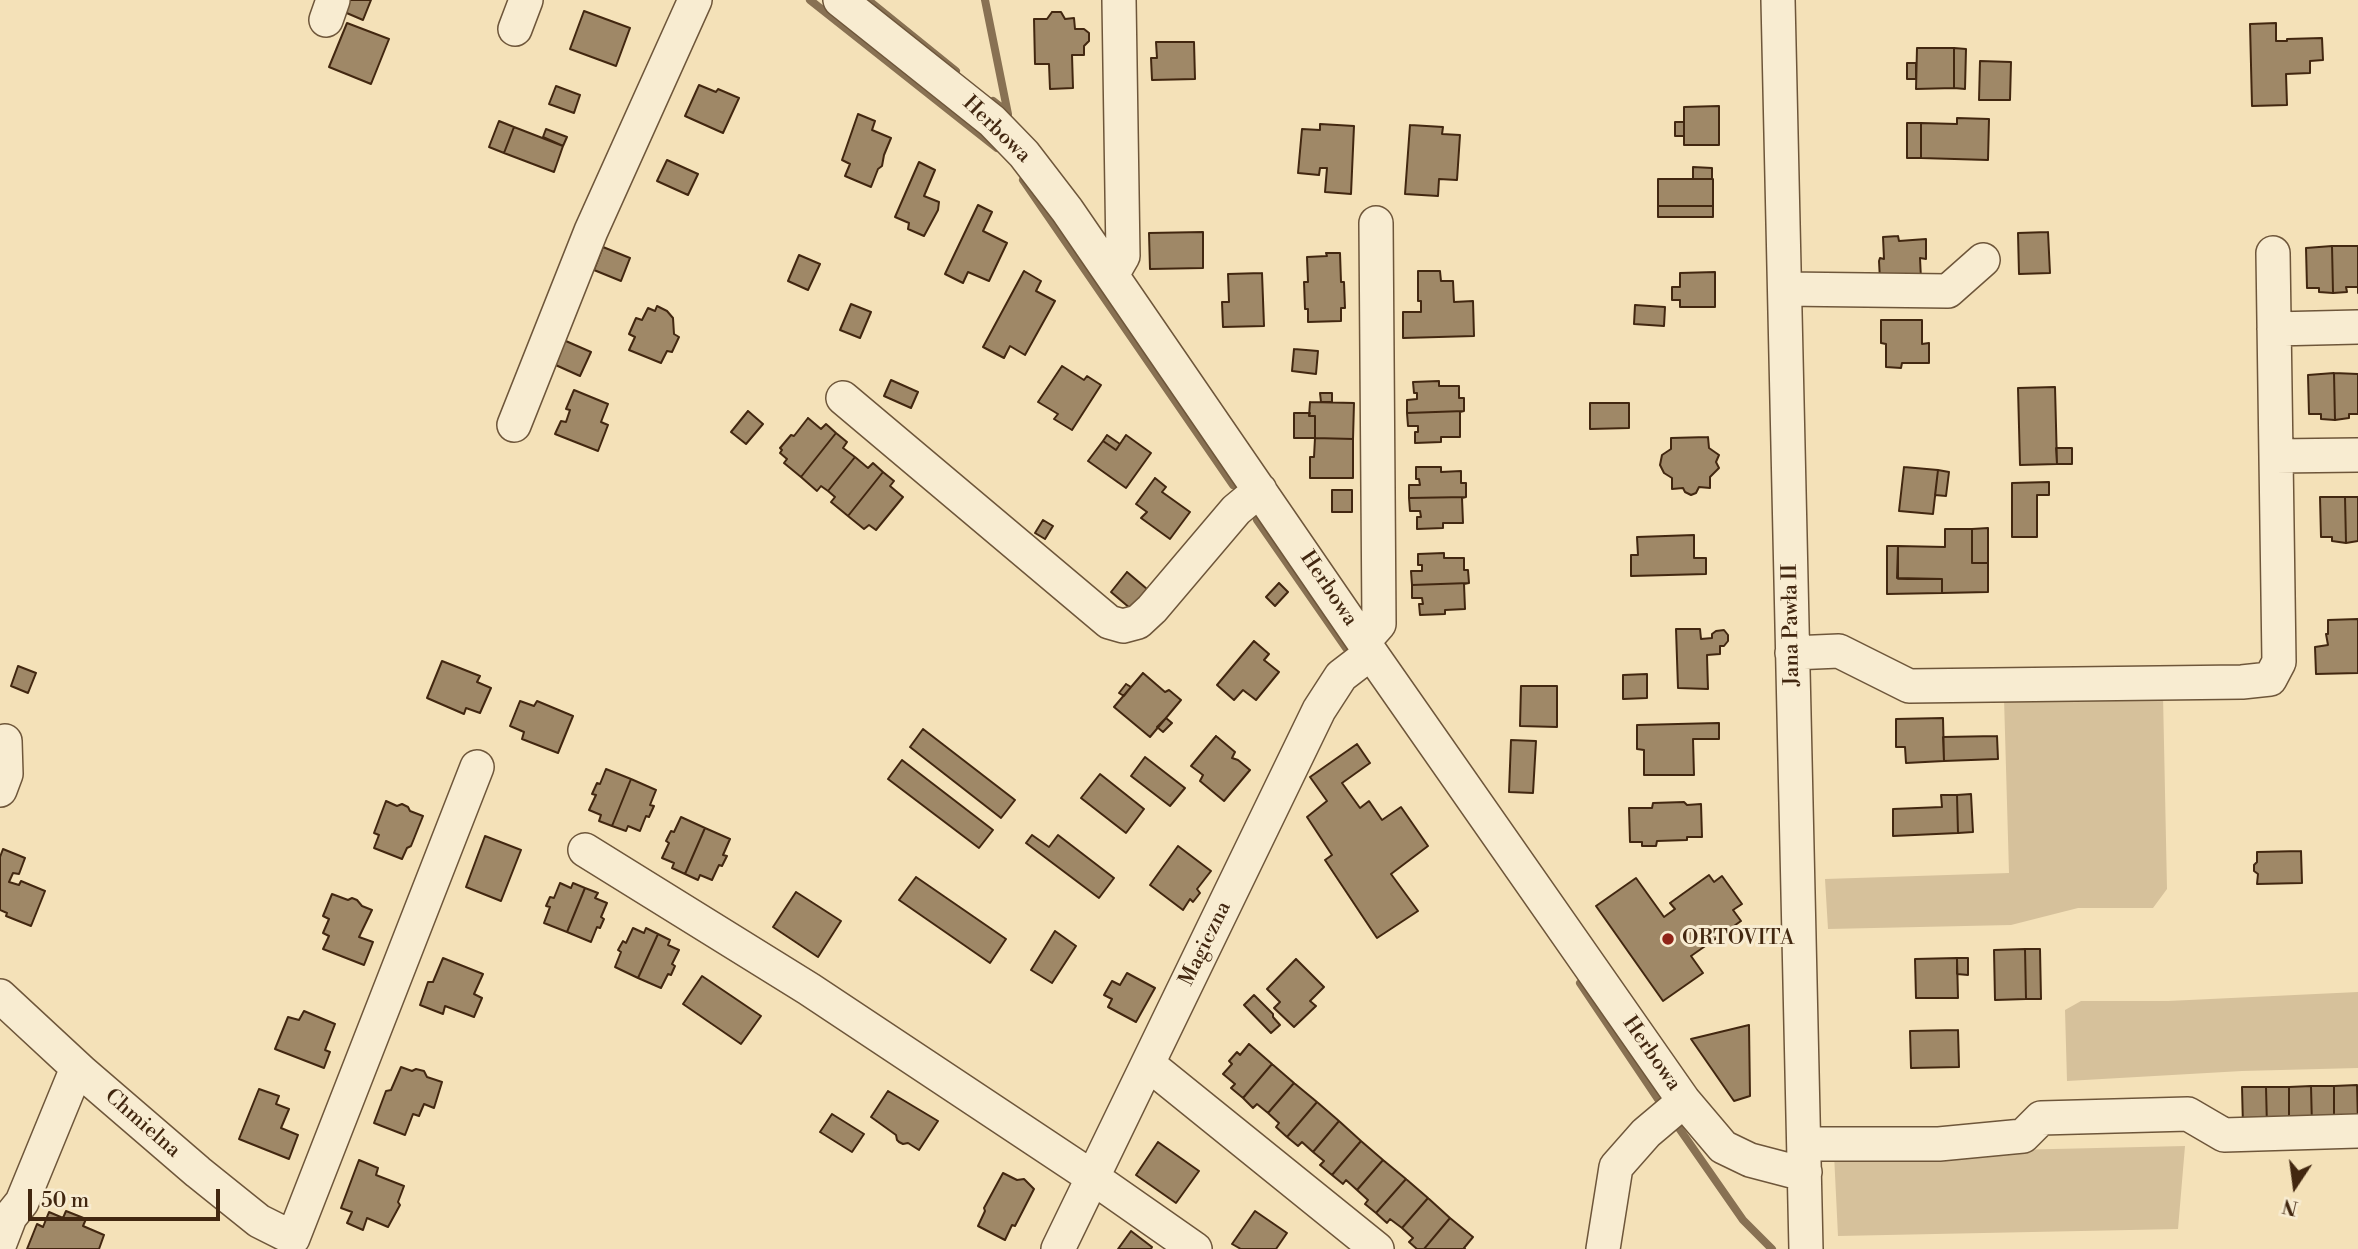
<!DOCTYPE html>
<meta charset="utf-8">
<style>
body{margin:0}
#map{position:relative;width:2358px;height:1249px;overflow:hidden;background:#f4e1b8;font-family:"Libre Bodoni",serif}
canvas{display:block}
.north{position:absolute;left:2260px;top:1151px;width:70px;height:70px;-webkit-text-stroke:5px #f8ecd1;paint-order:stroke;rotate:193deg;font-size:19px;font-weight:700;line-height:28px;text-align:center;color:#422710}
.north::after{content:'';display:block;margin:auto;width:24px;height:32px;background:#422710;clip-path:polygon(50% 0,100% 100%,50% 72%,0 100%)}
.scale{position:absolute;left:28px;top:1189px;width:192px;height:32px;box-sizing:border-box;border:4px solid #422710;border-top:0;padding-left:9px;font-size:21px;line-height:24px;white-space:nowrap;color:#422710;-webkit-text-stroke:5px #f8ecd1;paint-order:stroke}
</style>
<div id="map">
<canvas width="2358" height="1249"></canvas>
<div class="north">N</div>
<div class="scale">50 m</div>
</div>
<script>
const ctx = document.querySelector('canvas').getContext('2d');
ctx.lineJoin = 'round';
function fill(path, color) { ctx.fillStyle = color; ctx.fill(path, 'evenodd'); }
const toPath = rows => new Path2D(rows.map(r => 'M' + r).join(''));
function strokePath(path, color, width, dash) { ctx.strokeStyle = color; ctx.lineWidth = width; ctx.lineCap = dash ? 'butt' : 'round'; ctx.setLineDash(dash || []); ctx.stroke(path); }
function label(font, color, halo, rows, align = 'center') {
  ctx.font = font + ' "Libre Bodoni",serif'; ctx.lineWidth = 6; ctx.setLineDash([]); ctx.textBaseline = 'middle'; ctx.strokeStyle = halo; ctx.fillStyle = color; for (const [text, x, y, turn = 0] of rows) {
    ctx.save(); ctx.translate(x, y); ctx.rotate((+turn || 0) * Math.PI / 180); ctx.textAlign = isNaN(turn) ? turn : align; if (halo) ctx.strokeText(text, 0, 0); ctx.fillText(text, 0, 0); ctx.restore();
  }
}
const green = toPath([
 [2163,695,2167,889,2153,908,2078,908,2011,925,1828,929,1825,879,2009,873,2004,698],
 [2358,992,2358,1068,2242,1071,2067,1081,2065,1010,2081,1001,2168,1001],
 [2185,1146,2178,1229,1838,1236,1834,1154]
]);
const stream = toPath([
 [810,0,997,148],
 [868,0,956,71],
 [985,0,1008,114],
 [993,101,1007,112],
 [1023,180,1233,485],
 [1257,520,1346,648],
 [1580,983,1664,1108],
 [1674,1121,1743,1220,1772,1249]
]);
const building = toPath([
 [346,0,371,0,363,20,342,11,346,0],
 [584,11,630,28,616,66,570,49,584,11],
 [1052,12,1061,12,1065,19,1074,18,1075,29,1084,29,1089,33,1089,41,1084,46,1084,55,1072,55,1073,88,1050,89,1049,64,1035,64,1034,19,1047,19,1052,12],
 [347,23,389,39,371,84,329,67,347,23],
 [2276,23,2276,41,2287,41,2287,39,2322,38,2323,60,2310,61,2310,73,2286,74,2287,105,2252,106,2250,24,2276,23],
 [1156,42,1194,42,1195,79,1152,80,1151,58,1157,58,1156,42],
 [1917,48,1954,48,1954,88,1916,89,1917,48],
 [1954,48,1966,49,1965,89,1954,88,1954,48],
 [1980,61,2011,62,2010,100,1979,100,1980,61],
 [1907,63,1916,63,1916,79,1907,79,1907,63],
 [699,85,716,92,718,89,739,98,723,133,685,116,699,85],
 [556,86,580,95,574,113,549,104,556,86],
 [1719,106,1719,145,1684,145,1684,107,1719,106],
 [858,114,875,121,872,130,891,138,884,155,882,166,878,169,871,187,845,176,850,164,842,160,858,114],
 [1957,118,1989,119,1988,160,1921,158,1921,123,1957,124,1957,118],
 [499,121,514,127,504,153,489,147,499,121],
 [1675,122,1684,122,1684,136,1675,136,1675,122],
 [1907,123,1921,123,1921,158,1907,158,1907,123],
 [1320,124,1354,126,1351,194,1325,192,1327,168,1320,168,1319,175,1298,173,1302,129,1320,130,1320,124],
 [1410,125,1443,127,1442,134,1460,135,1457,180,1439,179,1438,196,1405,194,1410,125],
 [514,127,563,146,554,172,504,153,514,127],
 [546,129,567,137,563,146,543,137,546,129],
 [667,160,698,174,688,195,657,181,667,160],
 [919,162,935,170,924,196,939,202,938,210,924,236,908,229,909,223,895,217,919,162],
 [1693,167,1712,168,1712,179,1693,179,1693,167],
 [1658,179,1713,179,1713,206,1658,206,1658,179],
 [978,205,992,212,983,231,1007,243,989,281,968,272,963,283,945,274,978,205],
 [1658,206,1713,206,1713,217,1658,217,1658,206],
 [1203,232,1203,268,1150,269,1149,233,1203,232],
 [2048,232,2050,273,2019,274,2018,233,2048,232],
 [1898,236,1899,241,1926,239,1926,259,1920,258,1921,279,1880,280,1879,261,1880,258,1884,259,1883,237,1898,236],
 [2332,246,2333,293,2319,292,2319,288,2307,288,2306,248,2332,246],
 [2332,246,2358,246,2358,293,2358,287,2346,287,2347,292,2333,293,2332,246],
 [603,247,630,258,621,281,594,270,603,247],
 [1326,253,1340,253,1341,282,1344,282,1345,308,1341,308,1341,321,1308,322,1308,309,1305,309,1304,282,1308,282,1307,257,1327,256,1326,253],
 [799,255,820,264,808,290,788,281,799,255],
 [1024,271,1041,281,1036,291,1055,301,1025,355,1010,346,1004,358,983,347,1024,271],
 [1418,271,1440,271,1441,281,1453,281,1454,302,1473,301,1474,336,1403,338,1403,312,1421,312,1421,301,1418,301,1418,271],
 [1715,272,1715,307,1680,307,1680,300,1672,300,1672,287,1680,287,1680,273,1715,272],
 [1262,273,1264,326,1223,327,1222,302,1229,302,1228,274,1262,273],
 [851,304,871,312,860,338,840,330,851,304],
 [1635,305,1665,307,1664,326,1634,324,1635,305],
 [657,306,667,311,673,318,674,334,679,337,672,352,667,351,661,363,629,350,635,337,629,334,636,318,642,320,648,308,655,311,657,306],
 [1881,320,1922,320,1922,344,1929,343,1929,363,1902,363,1901,368,1886,367,1886,344,1881,343,1881,320],
 [559,338,591,352,580,376,549,362,559,338],
 [1294,349,1318,351,1316,374,1292,371,1294,349],
 [1062,366,1084,380,1087,376,1101,385,1072,430,1054,419,1058,414,1038,402,1062,366],
 [2334,373,2335,420,2321,419,2321,414,2309,414,2308,375,2334,373],
 [2334,373,2358,374,2358,414,2349,414,2349,418,2335,420,2334,373],
 [891,380,918,392,911,408,884,396,891,380],
 [1439,381,1439,386,1459,386,1459,398,1464,398,1464,411,1407,413,1407,400,1417,399,1417,393,1414,393,1413,382,1439,381],
 [2055,387,2057,464,2020,465,2018,388,2055,387],
 [574,390,608,404,601,422,608,425,598,451,555,434,561,421,566,422,570,410,566,409,574,390],
 [1320,393,1332,393,1332,402,1321,402,1320,393],
 [1310,402,1354,403,1353,439,1315,438,1315,416,1309,416,1310,402],
 [1590,403,1629,403,1629,428,1590,429,1590,403],
 [748,411,763,424,746,444,731,432,748,411],
 [1464,411,1460,412,1460,437,1441,437,1441,442,1415,443,1415,432,1418,432,1418,426,1408,426,1407,413,1464,411],
 [1294,413,1310,413,1309,416,1315,416,1315,438,1294,438,1294,413],
 [808,418,821,429,826,424,836,433,801,477,784,463,787,459,780,453,782,450,780,448,791,435,794,436,808,418],
 [836,433,847,442,843,448,855,457,828,491,821,486,817,491,801,477,836,433],
 [1107,435,1120,444,1116,450,1103,441,1107,435],
 [1126,435,1151,453,1126,488,1088,461,1103,441,1116,450,1126,435],
 [1708,437,1709,448,1719,455,1716,462,1719,468,1710,477,1710,488,1699,487,1696,493,1691,495,1685,492,1683,488,1672,489,1672,478,1664,473,1660,465,1662,455,1671,449,1671,438,1708,437],
 [1315,438,1353,439,1353,478,1310,478,1310,457,1314,457,1315,438],
 [2056,448,2072,448,2072,464,2057,464,2056,448],
 [855,457,868,468,873,463,883,472,848,516,831,502,835,497,828,491,855,457],
 [1416,467,1441,467,1441,472,1461,471,1461,483,1466,483,1466,497,1409,498,1409,485,1420,485,1419,479,1416,479,1416,467],
 [1904,467,1938,470,1933,514,1899,511,1904,467],
 [1938,470,1949,472,1946,496,1935,495,1938,470],
 [883,472,894,481,890,486,903,497,876,530,869,525,864,529,848,516,883,472],
 [1155,478,1166,487,1162,492,1190,512,1170,539,1141,518,1147,512,1136,504,1155,478],
 [2049,482,2049,495,2037,495,2037,537,2012,537,2012,483,2049,482],
 [1332,490,1352,490,1352,512,1332,512,1332,490],
 [1466,497,1462,498,1463,523,1443,523,1443,528,1417,529,1417,517,1421,517,1420,511,1410,511,1409,498,1466,497],
 [2320,497,2345,497,2346,543,2332,541,2332,537,2321,537,2320,497],
 [2345,497,2358,497,2358,541,2346,543,2345,497],
 [1043,520,1053,526,1045,539,1035,533,1043,520],
 [1988,528,1988,563,1972,563,1972,529,1988,528],
 [1945,529,1972,529,1972,563,1988,563,1988,592,1942,593,1942,579,1897,578,1898,546,1945,547,1945,529],
 [1694,535,1694,558,1706,558,1706,574,1631,576,1631,555,1638,555,1637,537,1694,535],
 [1887,546,1898,546,1898,579,1942,579,1942,593,1887,594,1887,546],
 [1444,553,1444,558,1464,558,1464,570,1468,570,1469,583,1412,585,1411,571,1422,571,1422,565,1418,565,1418,554,1444,553],
 [1127,572,1147,589,1131,609,1111,592,1127,572],
 [1279,583,1288,592,1275,606,1266,597,1279,583],
 [1469,583,1464,584,1465,609,1445,610,1445,614,1420,615,1419,604,1423,604,1422,598,1412,598,1412,585,1469,583],
 [2358,619,2358,673,2316,674,2315,647,2328,645,2326,634,2328,634,2328,620,2358,619],
 [1676,629,1700,629,1701,639,1712,638,1712,634,1716,631,1724,630,1728,635,1728,641,1724,646,1720,646,1720,654,1707,655,1708,689,1678,688,1676,629],
 [1254,641,1269,654,1264,660,1279,672,1256,700,1243,690,1234,700,1217,685,1254,641],
 [442,661,480,676,477,682,491,688,480,713,466,708,464,714,427,698,442,661],
 [18,666,36,673,28,693,11,686,18,666],
 [1143,673,1165,692,1169,690,1181,700,1150,737,1114,707,1143,673],
 [1647,674,1647,698,1623,699,1623,675,1647,674],
 [1126,684,1131,687,1124,696,1119,693,1126,684],
 [1521,686,1557,686,1557,727,1520,726,1521,686],
 [520,701,534,706,537,701,573,716,558,753,522,739,524,732,510,726,520,701],
 [1166,718,1172,723,1163,732,1157,727,1166,718],
 [1943,718,1944,761,1906,763,1905,747,1896,747,1896,719,1943,718],
 [1719,723,1719,739,1693,739,1694,775,1644,775,1644,750,1637,749,1637,725,1719,723],
 [923,729,1015,800,1001,818,910,747,923,729],
 [1216,736,1235,752,1232,758,1238,760,1250,770,1224,801,1200,781,1203,775,1191,766,1216,736],
 [1997,736,1998,759,1944,761,1943,737,1997,736],
 [1511,740,1536,741,1533,793,1509,792,1511,740],
 [1357,744,1370,763,1342,783,1360,808,1369,801,1382,820,1401,807,1428,846,1391,874,1418,911,1377,938,1325,860,1332,855,1307,817,1327,801,1310,777,1357,744],
 [1145,757,1185,788,1170,806,1131,776,1145,757],
 [902,760,993,830,979,848,888,779,902,760],
 [606,769,631,779,612,826,599,821,601,815,589,810,596,795,592,794,597,783,600,784,606,769],
 [1100,774,1144,809,1126,833,1081,798,1100,774],
 [631,779,656,790,650,805,654,806,649,817,646,816,640,831,628,826,626,831,612,826,631,779],
 [1971,794,1973,832,1958,833,1957,795,1971,794],
 [1941,795,1957,795,1958,833,1893,836,1893,809,1942,807,1941,795],
 [386,801,397,806,402,804,408,807,410,811,423,816,411,846,407,848,402,859,374,848,379,835,374,833,386,801],
 [1684,802,1687,805,1701,804,1702,837,1687,837,1687,840,1657,841,1656,846,1642,846,1642,842,1630,842,1629,808,1652,808,1653,803,1684,802],
 [681,817,705,828,685,874,672,868,674,863,662,858,669,843,666,841,671,831,674,832,681,817],
 [705,828,730,839,723,855,727,856,722,866,719,865,712,880,700,875,698,880,685,874,705,828],
 [1032,835,1049,847,1058,835,1114,878,1099,898,1026,843,1032,835],
 [485,836,521,850,501,901,466,887,485,836],
 [1178,846,1211,871,1197,889,1200,893,1193,902,1190,899,1183,910,1150,885,1178,846],
 [3,849,25,858,19,874,13,873,9,882,19,885,21,881,45,891,31,926,6,916,7,913,0,910,0,857,3,849],
 [2301,851,2302,883,2257,884,2258,874,2254,871,2254,865,2257,862,2257,852,2301,851],
 [1709,875,1714,882,1722,876,1742,904,1733,910,1741,921,1691,956,1703,973,1663,1001,1596,906,1636,878,1664,917,1675,909,1670,903,1709,875],
 [916,877,1006,939,990,963,899,900,916,877],
 [560,883,571,888,573,883,585,888,567,932,544,923,550,907,546,906,550,897,554,898,560,883],
 [585,888,598,893,595,898,607,903,601,917,604,919,600,928,597,927,591,942,567,932,585,888],
 [796,892,841,921,818,957,773,927,796,892],
 [332,894,348,900,352,898,357,900,362,906,372,910,359,937,373,942,364,965,323,949,329,936,323,933,329,919,323,916,332,894],
 [633,928,644,933,646,928,658,934,638,978,615,967,621,952,618,950,623,941,626,943,633,928],
 [1055,931,1076,946,1052,983,1031,970,1055,931],
 [658,934,670,940,668,945,679,950,672,964,675,966,671,975,668,974,661,988,638,978,658,934],
 [2025,949,2040,949,2041,999,2026,999,2025,949],
 [2025,949,2026,999,1995,1000,1994,950,2025,949],
 [443,958,483,974,474,994,482,998,474,1017,445,1006,443,1014,420,1005,428,982,433,982,443,958],
 [1957,958,1968,958,1968,975,1957,974,1957,958],
 [1957,958,1958,998,1916,998,1915,959,1957,958],
 [1296,959,1324,987,1310,1001,1316,1006,1294,1027,1274,1008,1280,1002,1267,989,1296,959],
 [1127,973,1155,988,1136,1022,1108,1007,1112,999,1104,995,1112,981,1120,985,1127,973],
 [702,976,761,1016,741,1044,683,1004,702,976],
 [1254,995,1273,1014,1273,1017,1280,1025,1271,1033,1244,1005,1254,995],
 [304,1011,335,1024,325,1050,330,1052,324,1068,275,1049,288,1017,299,1020,304,1011],
 [1749,1025,1750,1096,1734,1101,1691,1039,1749,1025],
 [1958,1030,1959,1067,1911,1068,1910,1031,1958,1030],
 [1249,1044,1272,1064,1243,1098,1231,1088,1235,1084,1223,1074,1232,1064,1229,1061,1237,1052,1240,1055,1249,1044],
 [1272,1064,1294,1083,1268,1113,1257,1104,1253,1108,1243,1098,1272,1064],
 [401,1067,412,1071,416,1069,424,1071,427,1077,442,1082,434,1108,424,1104,419,1116,413,1114,405,1135,374,1123,386,1091,391,1090,401,1067],
 [1294,1083,1317,1102,1287,1137,1276,1127,1279,1123,1268,1113,1294,1083],
 [2357,1085,2358,1125,2334,1126,2334,1086,2357,1085],
 [2311,1086,2312,1126,2289,1126,2289,1087,2311,1086],
 [2311,1086,2334,1086,2334,1126,2312,1126,2311,1086],
 [2242,1087,2266,1087,2267,1127,2243,1127,2242,1087],
 [2266,1087,2289,1087,2289,1126,2267,1127,2266,1087],
 [259,1089,279,1096,276,1104,289,1109,281,1128,298,1135,289,1159,239,1139,259,1089],
 [888,1091,938,1121,919,1150,908,1143,903,1144,899,1142,897,1140,896,1135,871,1117,888,1091],
 [1317,1102,1339,1121,1313,1152,1302,1142,1298,1146,1287,1137,1317,1102],
 [832,1114,864,1134,852,1152,820,1132,832,1114],
 [1339,1121,1361,1141,1332,1175,1320,1165,1324,1161,1313,1152,1339,1121],
 [1361,1141,1383,1160,1357,1190,1346,1180,1343,1184,1332,1175,1361,1141],
 [1158,1142,1199,1171,1176,1203,1136,1175,1158,1142],
 [359,1160,378,1168,376,1175,404,1186,398,1202,400,1205,388,1227,367,1218,363,1230,347,1223,352,1212,341,1208,359,1160],
 [1383,1160,1406,1179,1376,1213,1365,1204,1368,1200,1357,1190,1383,1160],
 [1003,1173,1017,1180,1024,1179,1034,1189,1015,1226,1012,1225,1005,1240,978,1226,985,1211,984,1208,1003,1173],
 [1406,1179,1428,1198,1402,1228,1390,1219,1387,1223,1376,1213,1406,1179],
 [1428,1198,1450,1218,1424,1249,1417,1249,1409,1242,1413,1238,1402,1228,1428,1198],
 [66,1211,86,1219,83,1226,104,1235,99,1249,27,1249,37,1224,43,1227,49,1212,63,1218,66,1211],
 [1255,1211,1287,1233,1276,1249,1241,1249,1232,1244,1255,1211],
 [1450,1218,1473,1237,1464,1248,1465,1249,1424,1249,1450,1218],
 [1131,1231,1152,1247,1151,1249,1118,1249,1131,1231]
]);
const minor = toPath([
 [840,0,992,121,1024,154,1067,210,1371,653,1684,1101,1723,1147,1750,1160,1792,1171,1805,1172],
 [1778,0,1806,1249],
 [326,20,333,0],
 [515,29,526,0],
 [1112,275,1123,256,1119,0],
 [1785,289,1948,291,1983,260],
 [2274,329,2358,327],
 [843,398,1109,622,1123,626,1138,622,1152,609,1236,510,1260,490],
 [514,425,591,231,695,0],
 [2276,456,2358,455],
 [1364,641,1379,624,1376,223],
 [1792,653,1839,651,1909,686,2242,682,2270,679,2279,662,2273,253],
 [0,790,6,774,5,741],
 [585,850,809,989,1092,1177,1195,1249],
 [0,996,83,1073,198,1172,259,1221,293,1238,477,767],
 [1148,1064,1377,1249],
 [1804,1144,1939,1144,2023,1136,2041,1118,2188,1114,2224,1135,2358,1131],
 [0,1243,10,1217,22,1202,77,1068],
 [1058,1249,1319,710,1341,676,1371,653],
 [1603,1249,1616,1167,1646,1133,1684,1101]
]);
const markers = [
 [1668,939,7,"#8f2418"]
];
const streetNames = [
 ["Herbowa",996,130,44],
 ["Herbowa",1328,589,56],
 ["Jana Pawła II",1792,625,-91],
 ["Magiczna",1206,944,-64],
 ["Herbowa",1651,1054,55],
 ["Chmielna",142,1124,41]
];
const poiNames = [
 ["ORTOVITA",1682,939]
];
fill(green, '#d6c19b');
strokePath(stream, '#887153', 8);
fill(building, '#9f8867');
strokePath(building, '#422710', 2);
strokePath(minor, '#6e563a', 36);
strokePath(minor, '#f8ecd1', 33);
for (const [x, y, r, color] of markers) { const dot = new Path2D(); dot.arc(x, y, r, 0, 2 * Math.PI); ctx.fillStyle = color; ctx.fill(dot); strokePath(dot, '#f8ecd1', 2.5); }
label('21px', '#422710', '#f8ecd1', streetNames);
label('21px', '#422710', '#f8ecd1', poiNames, 'left');
</script>
